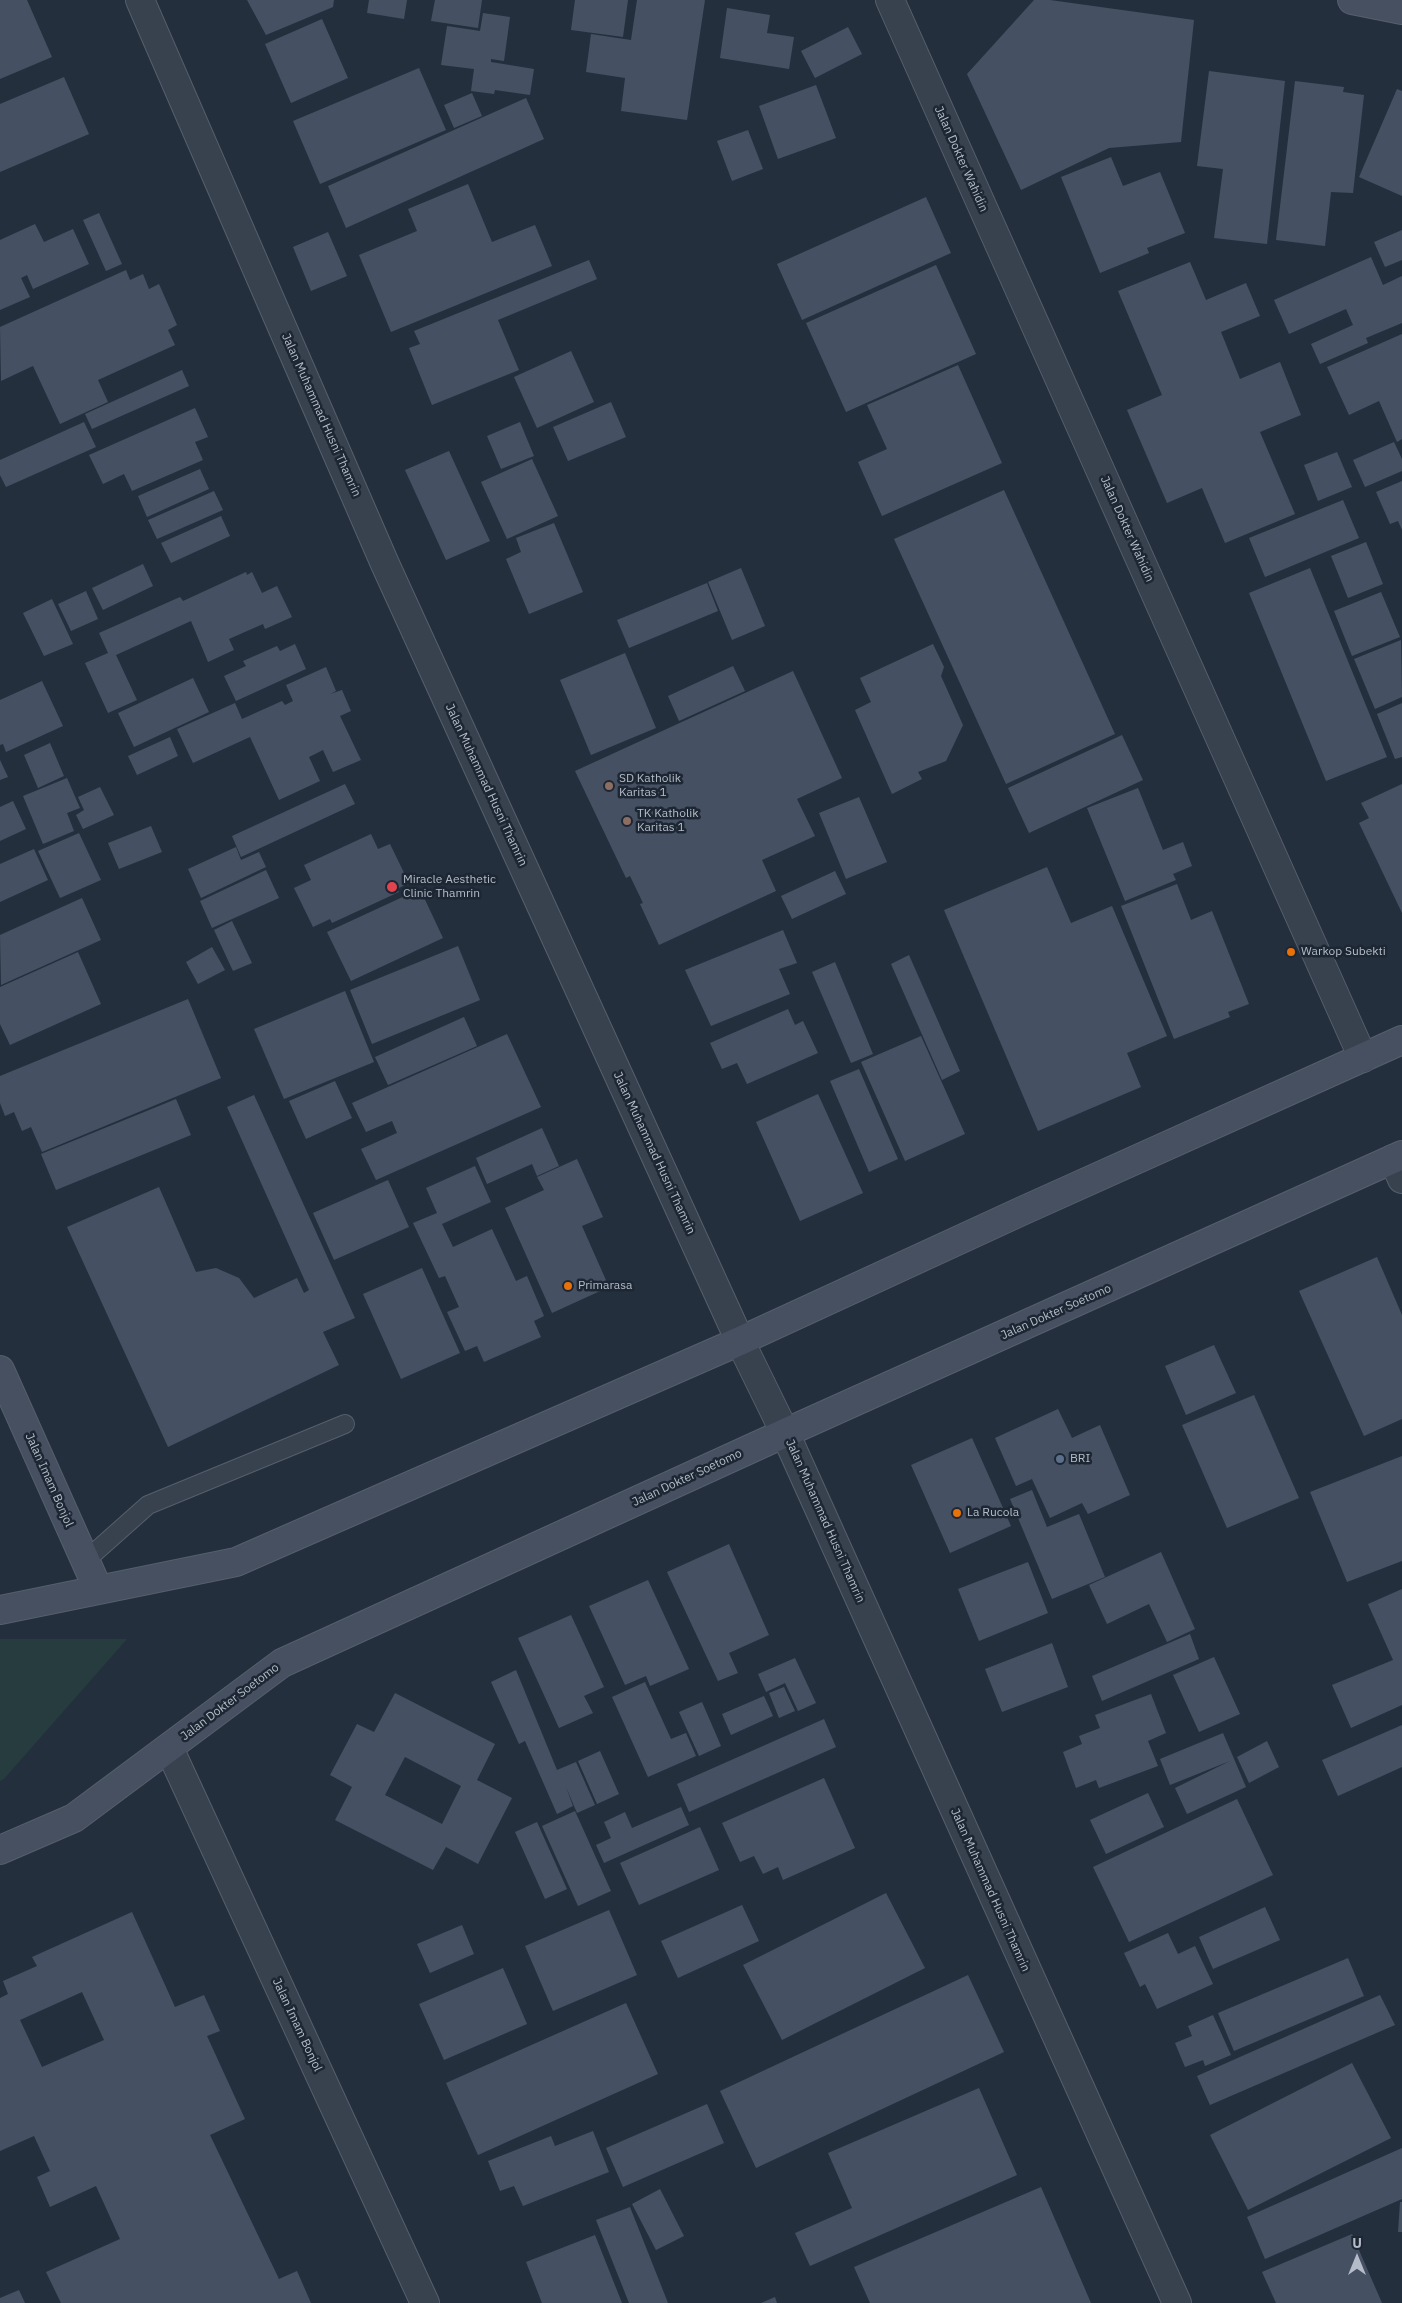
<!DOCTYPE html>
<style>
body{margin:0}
#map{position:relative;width:1402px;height:2303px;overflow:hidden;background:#242f3e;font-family:"IBM Plex Sans",sans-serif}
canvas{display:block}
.north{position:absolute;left:1332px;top:2233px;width:50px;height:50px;-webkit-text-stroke:4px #1d2633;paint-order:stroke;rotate:0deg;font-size:14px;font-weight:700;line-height:20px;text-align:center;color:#b4bcc9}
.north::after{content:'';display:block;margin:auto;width:18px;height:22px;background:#b4bcc9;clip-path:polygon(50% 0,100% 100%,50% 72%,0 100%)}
</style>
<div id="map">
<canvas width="1402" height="2303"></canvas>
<div class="north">U</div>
</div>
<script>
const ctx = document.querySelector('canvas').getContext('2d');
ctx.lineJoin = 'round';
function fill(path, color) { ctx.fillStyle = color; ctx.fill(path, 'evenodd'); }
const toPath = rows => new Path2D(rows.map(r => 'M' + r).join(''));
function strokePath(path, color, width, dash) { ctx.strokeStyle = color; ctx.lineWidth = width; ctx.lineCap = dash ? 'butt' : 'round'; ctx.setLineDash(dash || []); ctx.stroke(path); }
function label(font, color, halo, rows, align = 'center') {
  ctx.font = font + ' "IBM Plex Sans",sans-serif'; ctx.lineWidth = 5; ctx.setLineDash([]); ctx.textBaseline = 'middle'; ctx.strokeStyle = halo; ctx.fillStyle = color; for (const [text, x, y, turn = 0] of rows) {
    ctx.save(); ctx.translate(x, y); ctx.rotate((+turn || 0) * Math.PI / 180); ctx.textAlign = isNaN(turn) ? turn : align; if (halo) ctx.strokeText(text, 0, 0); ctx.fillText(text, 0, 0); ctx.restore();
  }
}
const green = toPath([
 [0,1639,127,1639,4,1779,0,1781]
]);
const building = toPath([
 [0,0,27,0,52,57,0,79],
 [247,0,334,0,333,7,266,35],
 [369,0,407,0,404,19,367,13],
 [435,0,482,0,478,28,431,21],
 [575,0,628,0,623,37,571,30],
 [637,0,705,0,687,120,621,111,625,78,586,72,591,34,631,40],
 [1034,0,1050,0,1194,20,1181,142,1109,148,1021,190,967,74],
 [727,8,770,15,767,33,794,37,789,69,720,58],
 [483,13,510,17,504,61,491,59,491,62,534,69,530,95,495,90,494,94,471,91,474,69,441,65,447,26,480,31],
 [322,19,348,78,291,103,265,44],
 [848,27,862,54,815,78,801,51],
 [419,68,446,130,320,184,293,121],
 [1209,71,1285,81,1267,244,1214,238,1223,169,1197,166],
 [64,77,89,134,0,172,0,104],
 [1295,81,1344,87,1343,92,1364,95,1353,193,1331,192,1325,246,1276,240],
 [816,85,836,138,778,159,759,106],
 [1397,89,1402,91,1402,196,1359,177],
 [472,93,482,116,454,128,444,105],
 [526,98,544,139,346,228,328,186],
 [748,130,763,169,732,181,717,141],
 [1111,157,1123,186,1160,172,1185,233,1147,248,1149,253,1100,273,1061,177],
 [468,184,492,242,535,225,552,266,391,332,359,255,417,231,408,209],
 [926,197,951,253,802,320,777,264],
 [99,213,122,264,106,271,83,220],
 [35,224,44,242,73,229,89,264,33,289,27,275,21,278,30,297,0,310,0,240],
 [1402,230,1402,260,1385,267,1374,242],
 [328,232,347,276,311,291,293,247],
 [1371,257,1383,285,1402,276,1402,323,1366,338,1368,343,1320,364,1311,344,1353,325,1346,309,1289,334,1274,300],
 [589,260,597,279,498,320,519,370,432,405,409,348,420,344,414,331],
 [1190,262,1206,300,1246,283,1260,316,1221,332,1240,379,1280,362,1301,415,1260,432,1295,514,1225,543,1202,488,1167,503,1127,410,1162,395,1118,291],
 [936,265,976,354,846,412,806,323],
 [126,270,130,280,143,274,149,289,159,284,177,325,168,330,175,345,98,380,108,402,60,424,33,366,1,381,0,327],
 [1402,334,1402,439,1397,442,1379,401,1349,415,1327,367],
 [571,351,594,402,537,428,514,377],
 [958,365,1002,463,882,516,858,462,887,449,867,405],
 [182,370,189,386,92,429,85,414],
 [611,402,626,437,568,461,553,427],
 [195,408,208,437,195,442,203,460,132,491,124,474,103,484,89,455],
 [84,422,96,447,6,487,0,475,0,460],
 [520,422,534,456,501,469,487,436],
 [1394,442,1402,459,1402,471,1365,487,1353,460],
 [449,451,490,541,446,560,405,470],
 [1337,452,1352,487,1318,501,1304,465],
 [532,459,558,516,507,539,481,482],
 [200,469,209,489,147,517,138,496],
 [1402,481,1402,530,1398,521,1390,524,1376,492],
 [1004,490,1115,734,1006,784,894,539],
 [214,491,223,510,157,539,148,520],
 [1343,500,1359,538,1265,577,1249,538],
 [221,516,230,536,171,563,161,543],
 [554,523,583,592,529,614,506,559,521,552,516,538],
 [1366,542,1383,584,1348,598,1331,556],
 [143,564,153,586,103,610,92,588],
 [741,568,765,626,732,640,708,582],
 [1310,568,1387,757,1326,781,1249,593],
 [246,572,247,575,252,572,262,593,277,586,292,617,265,629,263,624,229,639,234,650,208,662,191,621,116,655,137,700,108,713,85,663,108,653,99,633,180,597,183,601],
 [707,583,718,611,629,648,617,620],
 [86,591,98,619,71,631,58,604],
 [1381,592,1400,637,1352,656,1334,611],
 [52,599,73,644,44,656,23,613],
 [1401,640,1402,697,1375,709,1354,659],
 [295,644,306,669,236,701,224,676,246,666,243,661,277,646,280,651],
 [933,644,944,667,941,676,963,725,946,761,918,772,922,779,892,794,855,710,871,702,860,678],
 [625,653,656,728,591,755,560,680],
 [733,666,745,691,679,721,668,696],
 [326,667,336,691,330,694,342,690,351,711,340,716,361,760,333,772,323,750,309,757,320,781,279,800,250,737,193,763,177,729,235,703,242,719,282,701,285,705,293,701,286,685],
 [793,671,842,778,797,799,815,836,762,860,776,891,659,945,640,904,643,903,630,876,626,878,575,771],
 [193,678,209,712,134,747,118,713],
 [42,681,63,726,6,752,3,744,0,745,0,700],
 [1402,703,1402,757,1395,759,1377,714],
 [1122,735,1143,780,1029,833,1008,788],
 [170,737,178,756,137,775,128,756],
 [50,743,64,776,38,788,24,755],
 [0,760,8,777,0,780],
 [67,778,80,808,67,813,74,831,43,844,23,796],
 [345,784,355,804,241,857,232,836],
 [1402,784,1402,913,1359,823,1369,818,1361,803],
 [100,787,114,815,83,829,76,815,84,810,78,797],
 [1138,788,1163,850,1183,842,1192,866,1173,874,1176,880,1125,901,1087,808],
 [859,797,887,862,846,879,819,813],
 [13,801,26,829,0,841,0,807],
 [151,826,162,852,119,869,108,843],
 [79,833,101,880,60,898,38,851],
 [371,834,378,849,390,844,409,883,397,889,399,892,332,923,330,919,313,927,294,888,311,880,304,865],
 [236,847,241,860,259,852,266,867,201,898,188,869],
 [34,849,48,880,0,902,0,864],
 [1047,867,1071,923,1112,906,1167,1036,1127,1053,1141,1087,1038,1131,944,910],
 [266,870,279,898,212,928,200,901],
 [835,871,846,894,792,919,781,896],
 [1177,884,1191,920,1212,911,1249,1004,1228,1012,1230,1017,1174,1039,1121,906],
 [420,889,443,938,351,981,327,932],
 [82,898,101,940,1,985,0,935],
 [232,921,252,963,233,971,214,930],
 [783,930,797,963,779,969,790,994,711,1026,685,970],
 [458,946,480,1000,372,1044,350,990],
 [212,947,225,970,198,984,186,962],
 [78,952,101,1004,10,1045,0,1024,0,987],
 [909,955,960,1071,942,1080,891,964],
 [835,962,873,1054,851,1063,812,972],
 [345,991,374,1062,284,1099,254,1029],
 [188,999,221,1078,42,1152,31,1127,22,1131,14,1112,5,1116,0,1103,0,1076],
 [788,1009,795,1025,803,1021,818,1053,747,1084,737,1063,722,1069,710,1043],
 [464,1017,477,1046,388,1085,375,1057],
 [507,1034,541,1107,376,1180,361,1149,397,1133,392,1121,366,1132,352,1103],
 [921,1036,965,1134,905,1161,861,1062],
 [859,1069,898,1159,869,1172,830,1081],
 [335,1081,352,1118,306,1139,289,1101],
 [818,1094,863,1193,800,1221,756,1122],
 [254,1095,355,1318,323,1332,339,1365,168,1447,67,1227,159,1187,196,1272,216,1268,239,1278,254,1298,297,1278,304,1293,309,1290,227,1107],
 [176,1099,191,1135,56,1190,41,1154],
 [542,1128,559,1166,537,1176,532,1164,487,1184,476,1158],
 [577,1159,603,1217,582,1226,609,1287,552,1313,505,1208,544,1190,537,1177],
 [475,1166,491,1202,442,1224,453,1247,492,1229,516,1281,527,1276,544,1316,534,1321,541,1337,484,1362,477,1346,465,1351,447,1312,459,1307,445,1276,439,1278,413,1223,437,1213,426,1188],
 [388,1180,409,1227,334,1260,313,1213],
 [1377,1257,1402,1315,1402,1419,1364,1436,1299,1291],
 [422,1268,460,1353,401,1379,363,1294],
 [1214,1345,1236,1393,1186,1415,1165,1366],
 [1254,1395,1299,1498,1227,1528,1182,1425],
 [1058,1409,1072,1438,1100,1425,1130,1495,1088,1514,1082,1503,1050,1518,1032,1479,1016,1486,995,1438],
 [972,1438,1011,1526,950,1553,911,1465],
 [1402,1456,1402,1561,1347,1582,1310,1492],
 [1032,1490,1047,1527,1079,1514,1105,1577,1052,1599,1010,1499],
 [729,1544,769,1635,729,1653,738,1673,718,1681,667,1572],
 [1161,1552,1195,1629,1167,1642,1149,1604,1107,1624,1089,1585],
 [1028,1562,1048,1613,979,1641,958,1589],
 [648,1580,689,1669,650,1686,646,1676,625,1685,589,1606],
 [1402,1589,1402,1705,1351,1728,1332,1685,1393,1660,1368,1604],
 [571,1615,604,1687,584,1696,593,1713,559,1728,518,1638],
 [1190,1634,1199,1659,1102,1701,1092,1676],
 [1052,1643,1068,1687,1002,1712,985,1669],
 [1214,1657,1240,1714,1199,1732,1173,1675],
 [795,1658,816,1703,798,1711,785,1683,766,1692,758,1674],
 [516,1670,557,1770,576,1762,595,1805,577,1813,566,1787,573,1806,557,1814,525,1741,519,1744,491,1682],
 [645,1682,671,1739,686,1733,696,1756,648,1777,612,1697],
 [784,1687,795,1711,779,1718,769,1693],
 [395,1693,495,1744,477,1780,512,1798,478,1864,446,1847,433,1870,335,1820,352,1787,330,1775,357,1724,374,1732],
 [405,1757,461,1786,442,1824,385,1795],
 [1151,1694,1166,1733,1148,1741,1158,1766,1099,1788,1096,1780,1076,1788,1063,1752,1082,1744,1079,1736,1100,1728,1095,1715],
 [764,1696,773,1716,731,1735,722,1714],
 [702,1702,721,1746,699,1756,679,1712],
 [824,1719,836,1747,689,1812,677,1784],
 [1402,1725,1402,1767,1338,1796,1322,1760],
 [1223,1733,1246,1787,1187,1814,1175,1788,1230,1761,1170,1785,1160,1759],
 [1267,1741,1279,1767,1249,1783,1237,1757],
 [600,1751,619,1794,597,1804,578,1761],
 [824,1778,855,1848,783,1880,778,1867,763,1874,754,1856,740,1862,722,1823],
 [1148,1793,1164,1827,1106,1854,1090,1820],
 [1237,1799,1273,1875,1129,1942,1093,1867],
 [681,1807,689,1825,604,1863,596,1845,611,1838,604,1822,625,1812,632,1828],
 [575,1811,611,1891,578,1906,542,1826],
 [537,1822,567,1889,545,1899,515,1832],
 [700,1827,719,1870,639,1905,620,1863],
 [886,1893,925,1968,782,2040,743,1965],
 [742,1905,759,1941,678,1978,661,1941],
 [1265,1907,1280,1940,1213,1969,1199,1937],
 [609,1910,637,1975,553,2011,525,1946],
 [132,1912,175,2007,204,1995,220,2031,207,2036,245,2119,210,2135,279,2279,297,2271,311,2303,61,2303,46,2272,120,2239,96,2186,50,2207,37,2177,50,2171,34,2136,0,2151,0,1998,8,1994,3,1981,37,1966,32,1957],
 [82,1992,104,2040,42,2067,20,2020],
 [462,1925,474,1954,430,1973,417,1944],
 [1168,1933,1178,1954,1195,1946,1213,1984,1157,2009,1145,1984,1140,1987,1124,1953],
 [1348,1958,1364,1996,1234,2051,1218,2013],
 [503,1968,527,2024,444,2060,419,2004],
 [968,1975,1004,2052,756,2168,720,2091],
 [1380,1995,1395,2025,1210,2105,1197,2076],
 [626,2003,658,2074,478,2155,446,2083],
 [1213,2015,1231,2055,1205,2066,1203,2060,1185,2067,1175,2043,1192,2036,1188,2026],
 [1352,2063,1391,2138,1248,2210,1210,2135],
 [979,2088,1017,2175,810,2266,795,2233,852,2208,828,2153],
 [707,2104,724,2143,623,2187,606,2148],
 [593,2131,609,2172,523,2206,514,2186,500,2191,488,2161,551,2136,555,2146],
 [1402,2148,1402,2199,1265,2259,1247,2217],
 [1041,2187,1091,2303,870,2303,854,2267],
 [660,2189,684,2236,656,2250,632,2204],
 [1400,2202,1402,2202,1402,2232,1398,2232],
 [630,2207,668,2303,629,2303,596,2220],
 [1352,2234,1382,2303,1276,2303,1262,2272],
 [595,2235,622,2303,542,2303,526,2262],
 [19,2290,25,2303,0,2303,0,2298],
 [775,2297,777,2303,761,2303]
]);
const lane = toPath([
 [85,1561,148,1505,345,1424]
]);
const street = toPath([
 [140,0,385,564,740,1341,785,1433,1177,2303],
 [890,0,1363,1058],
 [1393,1159,1402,1179],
 [169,1748,425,2303]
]);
const secondary = toPath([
 [1352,0,1402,10],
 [0,1370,98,1589],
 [0,1610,236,1562,740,1341,1022,1211,1402,1040],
 [0,1850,74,1818,282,1663,785,1433,1402,1155]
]);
const markers = [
 [609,786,5,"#8d6e63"],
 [627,821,5,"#8d6e63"],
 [392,887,6,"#e0444e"],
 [1291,952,5,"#e8710a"],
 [568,1286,5,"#e8710a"],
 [1060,1459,5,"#5c6f8a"],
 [957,1513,5,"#e8710a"]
];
const streetNames = [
 ["Jalan Dokter Wahidin",961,159,66],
 ["Jalan Muhammad Husni Thamrin",321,415,66],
 ["Jalan Dokter Wahidin",1127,529,66],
 ["Jalan Muhammad Husni Thamrin",486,785,65],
 ["Jalan Muhammad Husni Thamrin",654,1153,65],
 ["Jalan Dokter Soetomo",1056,1312,-24],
 ["Jalan Dokter Soetomo",687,1478,-25],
 ["Jalan Imam Bonjol",49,1480,66],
 ["Jalan Muhammad Husni Thamrin",825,1521,66],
 ["Jalan Dokter Soetomo",230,1702,-37],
 ["Jalan Muhammad Husni Thamrin",990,1890,66],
 ["Jalan Imam Bonjol",297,2025,65]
];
const poiNames = [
 ["SD Katholik",619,779],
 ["Karitas 1",619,793],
 ["TK Katholik",637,814],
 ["Karitas 1",637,828],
 ["Miracle Aesthetic",403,880],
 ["Clinic Thamrin",403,894],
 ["Warkop Subekti",1301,952],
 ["Primarasa",578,1286],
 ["BRI",1070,1459],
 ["La Rucola",967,1513]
];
fill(green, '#263c3f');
fill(building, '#455162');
strokePath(lane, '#565f6c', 20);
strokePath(street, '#565f6c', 30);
strokePath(secondary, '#565f6c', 30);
strokePath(lane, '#38414e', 18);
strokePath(street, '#38414e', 28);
strokePath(secondary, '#465061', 28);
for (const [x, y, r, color] of markers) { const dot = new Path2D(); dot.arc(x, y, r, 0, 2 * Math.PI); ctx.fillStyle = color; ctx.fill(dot); strokePath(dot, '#1d2633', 2); }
label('12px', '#b4bcc9', '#1d2633', streetNames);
label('12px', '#b4bcc9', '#1d2633', poiNames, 'left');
</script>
